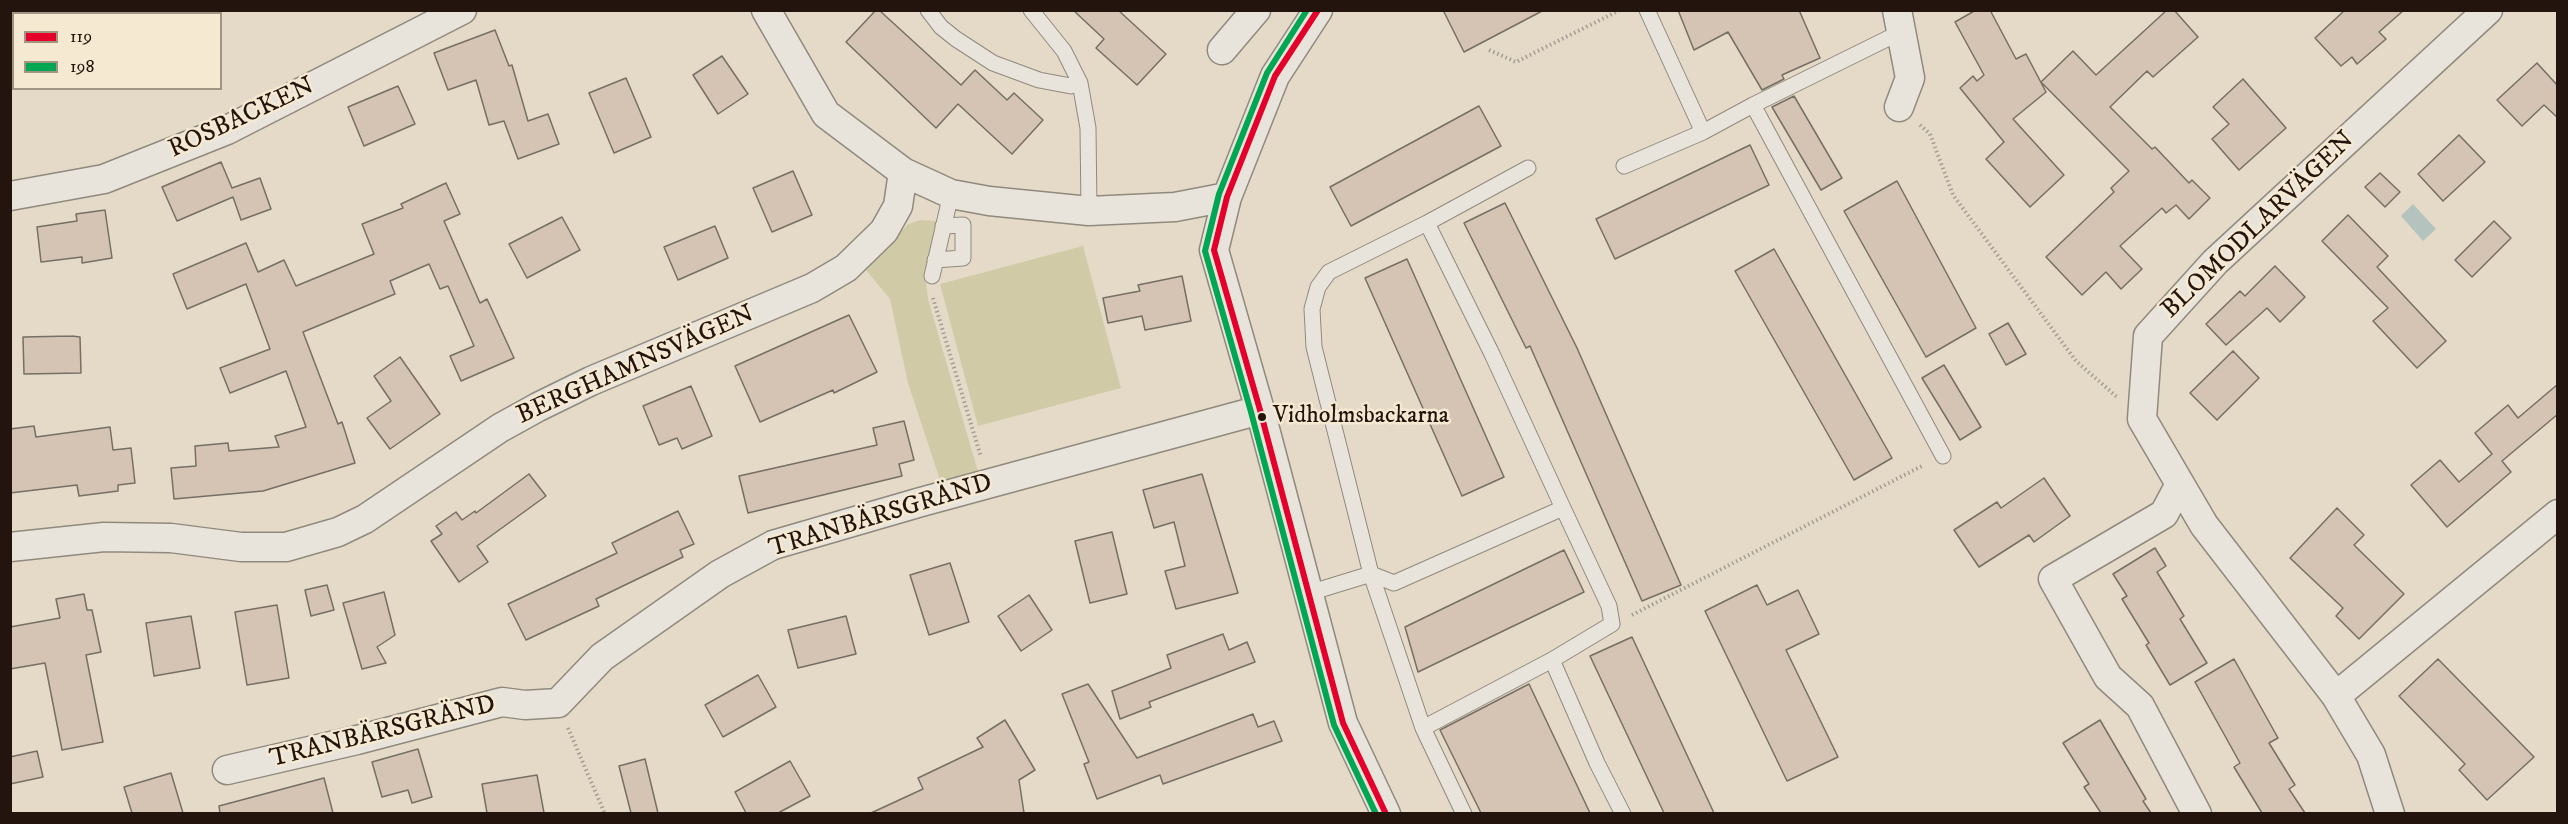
<!DOCTYPE html>
<meta charset="utf-8">
<style>
body{margin:0}
#map{position:relative;width:2568px;height:824px;overflow:hidden;background:#e4dac7;font-family:"IM FELL DW Pica",serif}
canvas{display:block}
.frame{position:absolute;inset:0;border:12px solid #23150d;pointer-events:none}
.legend{position:absolute;left:12px;top:12px;width:210px;height:78px;box-sizing:border-box;background:#f6e9d2;border:2px solid #a29483;margin:0;padding:8px 10px;list-style:none;font-size:18px;color:#23150d}
.legend li{display:flex;align-items:center;gap:12px;height:30px}
.legend b{width:30px;border:2px solid #a29483}
</style>
<div id="map">
<canvas width="2568" height="824"></canvas>
<div class="frame"></div>
<ul class="legend">
<li><b style="height:8px;background:#e4002b"></b>119</li>
<li><b style="height:8px;background:#00a651"></b>198</li>
</ul>
</div>
<script>
const ctx = document.querySelector('canvas').getContext('2d');
ctx.lineJoin = 'round';
function fill(path, color) { ctx.fillStyle = color; ctx.fill(path, 'evenodd'); }
const toPath = rows => new Path2D(rows.map(r => 'M' + r).join(''));
function strokePath(path, color, width, dash) { ctx.strokeStyle = color; ctx.lineWidth = width; ctx.lineCap = dash ? 'butt' : 'round'; ctx.setLineDash(dash || []); ctx.stroke(path); }
function label(font, color, halo, rows, align = 'center') {
  ctx.font = font + ' "IM FELL DW Pica",serif'; ctx.lineWidth = 5; ctx.setLineDash([]); ctx.textBaseline = 'middle'; ctx.strokeStyle = halo; ctx.fillStyle = color; for (const [text, x, y, turn = 0] of rows) {
    ctx.save(); ctx.translate(x, y); ctx.rotate((+turn || 0) * Math.PI / 180); ctx.textAlign = isNaN(turn) ? turn : align; if (halo) ctx.strokeText(text, 0, 0); ctx.fillText(text, 0, 0); ctx.restore();
  }
}
const green = toPath([
 [920,220,936,221,925,275,928,299,978,472,940,480,908,383,890,299,866,270,908,224],
 [1083,246,1121,388,978,426,940,284]
]);
const water = toPath([
 [2413,204,2436,229,2423,241,2401,216]
]);
const building = toPath([
 [876,10,879,10,961,85,975,70,1007,100,1014,93,1043,120,1012,154,958,104,936,128,846,42,876,10],
 [1073,10,1118,10,1166,54,1137,85,1096,48,1104,39,1073,10],
 [1443,10,1544,10,1464,52,1443,10],
 [1678,10,1799,10,1820,58,1782,75,1784,79,1762,90,1728,32,1694,50,1678,10],
 [1976,10,1990,10,2016,59,2026,54,2046,92,2013,119,2064,175,2030,207,1986,159,2004,142,1960,88,1973,76,1977,81,1984,75,1955,22,1976,10],
 [2167,10,2174,10,2198,37,2153,77,2147,71,2110,107,2152,149,2155,147,2189,183,2192,180,2210,198,2189,219,2176,205,2166,213,2162,208,2120,246,2142,269,2121,289,2106,272,2082,295,2046,257,2114,192,2111,188,2129,171,2041,82,2073,51,2096,75,2167,10],
 [2345,10,2404,10,2379,32,2386,39,2357,64,2352,57,2341,66,2315,38,2345,10],
 [495,30,509,66,512,65,528,121,548,114,559,144,518,159,504,121,489,125,476,80,448,90,434,53,495,30],
 [722,56,748,94,718,114,693,75,722,56],
 [2537,63,2558,86,2558,118,2544,105,2522,126,2497,100,2537,63],
 [626,78,651,137,614,153,589,93,626,78],
 [2243,79,2286,128,2239,170,2212,139,2229,124,2213,107,2243,79],
 [398,86,415,124,364,146,348,107,398,86],
 [1794,96,1842,178,1821,190,1772,107,1794,96],
 [1479,106,1501,146,1351,226,1330,187,1479,106],
 [2459,135,2485,162,2443,201,2418,174,2459,135],
 [1750,145,1769,185,1615,259,1596,219,1750,145],
 [221,162,232,188,260,178,271,209,241,220,233,197,177,221,162,187,221,162],
 [793,171,812,215,772,232,753,188,793,171],
 [2380,173,2400,192,2385,207,2365,187,2380,173],
 [1897,181,1976,328,1926,357,1844,211,1897,181],
 [446,183,460,214,444,221,480,303,487,299,514,358,461,381,450,356,474,346,448,286,440,289,429,264,390,281,395,294,303,332,338,424,342,422,355,463,263,491,174,499,171,468,196,466,195,446,228,443,229,451,279,447,275,436,306,427,286,371,230,393,220,368,270,349,246,284,187,309,173,274,246,243,258,272,284,260,296,286,374,254,362,224,403,208,401,204,446,183],
 [1505,203,1577,348,1681,585,1642,601,1530,346,1526,348,1464,223,1505,203],
 [105,210,112,258,82,263,82,257,41,262,37,227,77,221,76,214,105,210],
 [2348,215,2388,256,2377,267,2446,341,2417,368,2373,321,2388,308,2322,241,2348,215],
 [562,217,580,250,527,278,509,244,562,217],
 [2494,221,2511,238,2472,277,2455,260,2494,221],
 [715,226,728,258,678,280,664,247,715,226],
 [1774,249,1892,458,1854,480,1735,271,1774,249],
 [1407,259,1504,477,1462,496,1365,278,1407,259],
 [2275,266,2305,297,2280,322,2267,308,2226,345,2206,324,2240,291,2245,296,2275,266],
 [1182,276,1191,321,1145,330,1142,316,1108,323,1103,298,1140,291,1138,285,1182,276],
 [849,315,877,372,834,393,833,390,760,422,735,366,849,315],
 [2008,323,2026,354,2006,365,1989,334,2008,323],
 [72,336,80,337,81,373,24,374,23,337,72,336],
 [2233,351,2259,378,2217,420,2190,393,2233,351],
 [400,357,440,414,390,449,367,418,391,401,374,376,400,357],
 [1944,365,1981,427,1960,440,1922,378,1944,365],
 [2558,384,2558,414,2502,461,2511,472,2447,527,2411,485,2440,460,2459,482,2492,454,2475,433,2508,405,2518,418,2558,384],
 [691,386,712,436,682,449,677,438,659,445,643,406,691,386],
 [904,421,914,460,899,464,902,476,748,513,739,476,877,445,873,428,904,421],
 [34,426,36,437,110,427,113,450,131,448,135,483,118,485,118,491,79,496,77,485,10,493,10,429,34,426],
 [529,474,546,496,477,546,488,562,459,582,431,541,442,534,436,526,456,512,462,520,475,511,476,513,529,474],
 [1202,474,1238,593,1176,609,1165,571,1185,566,1174,522,1154,528,1143,490,1202,474],
 [2044,478,2070,516,2034,542,2029,535,1979,567,1954,530,1997,502,2001,508,2044,478],
 [2337,508,2364,535,2354,545,2404,594,2359,639,2336,616,2343,608,2290,558,2337,508],
 [678,511,694,544,680,550,683,557,596,599,599,606,526,640,508,604,617,553,612,543,678,511],
 [1112,532,1127,594,1090,603,1075,541,1112,532],
 [2155,548,2166,566,2157,572,2184,616,2180,619,2207,663,2170,685,2146,645,2149,643,2122,599,2127,596,2113,574,2155,548],
 [1564,550,1584,592,1418,672,1405,627,1564,550],
 [950,563,969,622,929,635,910,575,950,563],
 [327,585,334,610,311,616,305,590,327,585],
 [1757,585,1767,605,1798,590,1819,634,1786,650,1838,757,1787,781,1705,611,1757,585],
 [384,592,395,635,377,647,386,663,362,669,343,603,384,592],
 [84,594,87,610,92,610,101,652,86,655,103,742,62,750,45,663,10,669,10,627,60,618,56,599,84,594],
 [1029,595,1052,630,1021,651,998,616,1029,595],
 [277,605,289,678,247,685,235,612,277,605],
 [191,616,200,668,154,676,146,623,191,616],
 [846,616,856,654,798,668,788,630,846,616],
 [1223,634,1229,650,1247,642,1255,662,1149,702,1151,707,1120,719,1112,691,1171,668,1167,655,1223,634],
 [1632,637,1714,813,1664,813,1590,656,1632,637],
 [2234,659,2278,738,2269,743,2295,785,2289,789,2305,813,2262,813,2234,767,2240,763,2195,682,2234,659],
 [2438,659,2534,757,2487,800,2459,770,2465,764,2399,696,2438,659],
 [758,675,776,707,723,737,705,705,758,675],
 [1088,684,1137,758,1253,714,1258,727,1274,721,1282,741,1163,784,1160,775,1097,799,1084,764,1089,762,1062,694,1088,684],
 [1529,684,1590,813,1481,813,1440,730,1529,684],
 [1005,720,1035,770,1019,780,1024,813,871,813,923,789,918,778,983,747,977,738,1005,720],
 [2100,720,2146,799,2143,801,2151,813,2101,813,2084,787,2089,784,2063,743,2100,720],
 [418,749,432,797,412,803,408,790,382,797,372,762,418,749],
 [37,751,43,777,10,784,10,757,37,751],
 [645,759,658,813,631,813,619,766,645,759],
 [790,761,810,796,778,813,746,813,735,792,790,761],
 [171,773,183,813,132,813,124,787,171,773],
 [537,775,544,813,487,813,482,784,537,775],
 [324,778,333,813,220,813,219,806,324,778]
]);
const path = toPath([
 [1489,50,1516,62,1620,10],
 [1920,125,1930,134,1953,195,2076,361,2117,397],
 [933,298,981,457],
 [1632,615,1924,465],
 [568,728,605,814]
]);
const service = toPath([
 [928,10,941,27,956,39,993,63,1039,80,1071,86,1080,83,1064,51,1031,10],
 [1647,10,1703,132,1753,105,1943,456],
 [1080,83,1088,128,1089,211],
 [1753,105,1901,32],
 [1624,166,1703,132],
 [1427,223,1528,168],
 [935,260,963,258,963,225,943,226],
 [932,276,951,194],
 [1309,593,1371,574,1394,583,1563,508,1492,354,1427,223,1329,272,1318,287,1312,309,1314,347,1371,574,1423,728,1552,660,1612,624,1609,606,1563,508],
 [1552,660,1597,763,1623,814],
 [1423,728,1464,814]
]);
const minor = toPath([
 [766,10,826,114,903,172,951,194,989,201,1089,211,1175,207,1227,197],
 [1318,10,1275,76,1227,197,1214,250,1260,410,1343,723,1386,814],
 [1897,10,1910,78,1899,107],
 [1222,50,1256,10],
 [10,196,104,179,227,130,462,10],
 [2180,484,2164,514,2053,579,2108,677,2140,706,2197,814],
 [10,547,104,537,171,538,241,547,286,547,338,532,365,519,500,428,538,407,591,381,812,288,846,268,884,231,898,206,903,172],
 [2336,696,2558,514],
 [227,770,357,740,502,702,525,705,558,703,602,657,720,574,773,545,921,502,1260,410],
 [2390,814,2371,755,2336,696,2204,525,2142,419,2148,336,2215,262,2488,10]
]);
const bus1 = toPath([
 [1318,10,1275,76,1227,197,1214,250,1260,410,1343,723,1386,814]
]);
const bus2 = toPath([
 [1307,10,1267,73,1219,194,1205,251,1251,412,1334,725,1376,814]
]);
const markers = [
 [1262,417,5,"#23150d"]
];
const busNames = [
 ["Vidholmsbackarna",1273,417]
];
const streetNames = [
 ["ROSBACKEN",242,119,-25],
 ["BLOMODLARVÄGEN",2259,226,-44],
 ["BERGHAMNSVÄGEN",636,366,-24],
 ["TRANBÄRSGRÄND",881,517,-17],
 ["TRANBÄRSGRÄND",383,733,-14]
];
fill(green, '#d0cba6');
fill(water, '#b4c3be');
fill(building, '#d5c3b4');
strokePath(building, '#766f65', 1.5);
strokePath(service, '#90897e', 17);
strokePath(minor, '#90897e', 31);
strokePath(path, '#a39e96', 4, [1.5, 3]);
strokePath(service, '#e9e4db', 15);
strokePath(minor, '#e9e4db', 28);
strokePath(bus1, '#e4002b', 6);
strokePath(bus2, '#00a651', 6);
for (const [x, y, r, color] of markers) { const dot = new Path2D(); dot.arc(x, y, r, 0, 2 * Math.PI); ctx.fillStyle = color; ctx.fill(dot); strokePath(dot, '#f6e9d2', 2); }
label('24px', '#23150d', '#f6e9d2', busNames, 'left');
label('26px', '#23150d', '#f6e9d2', streetNames);
</script>
